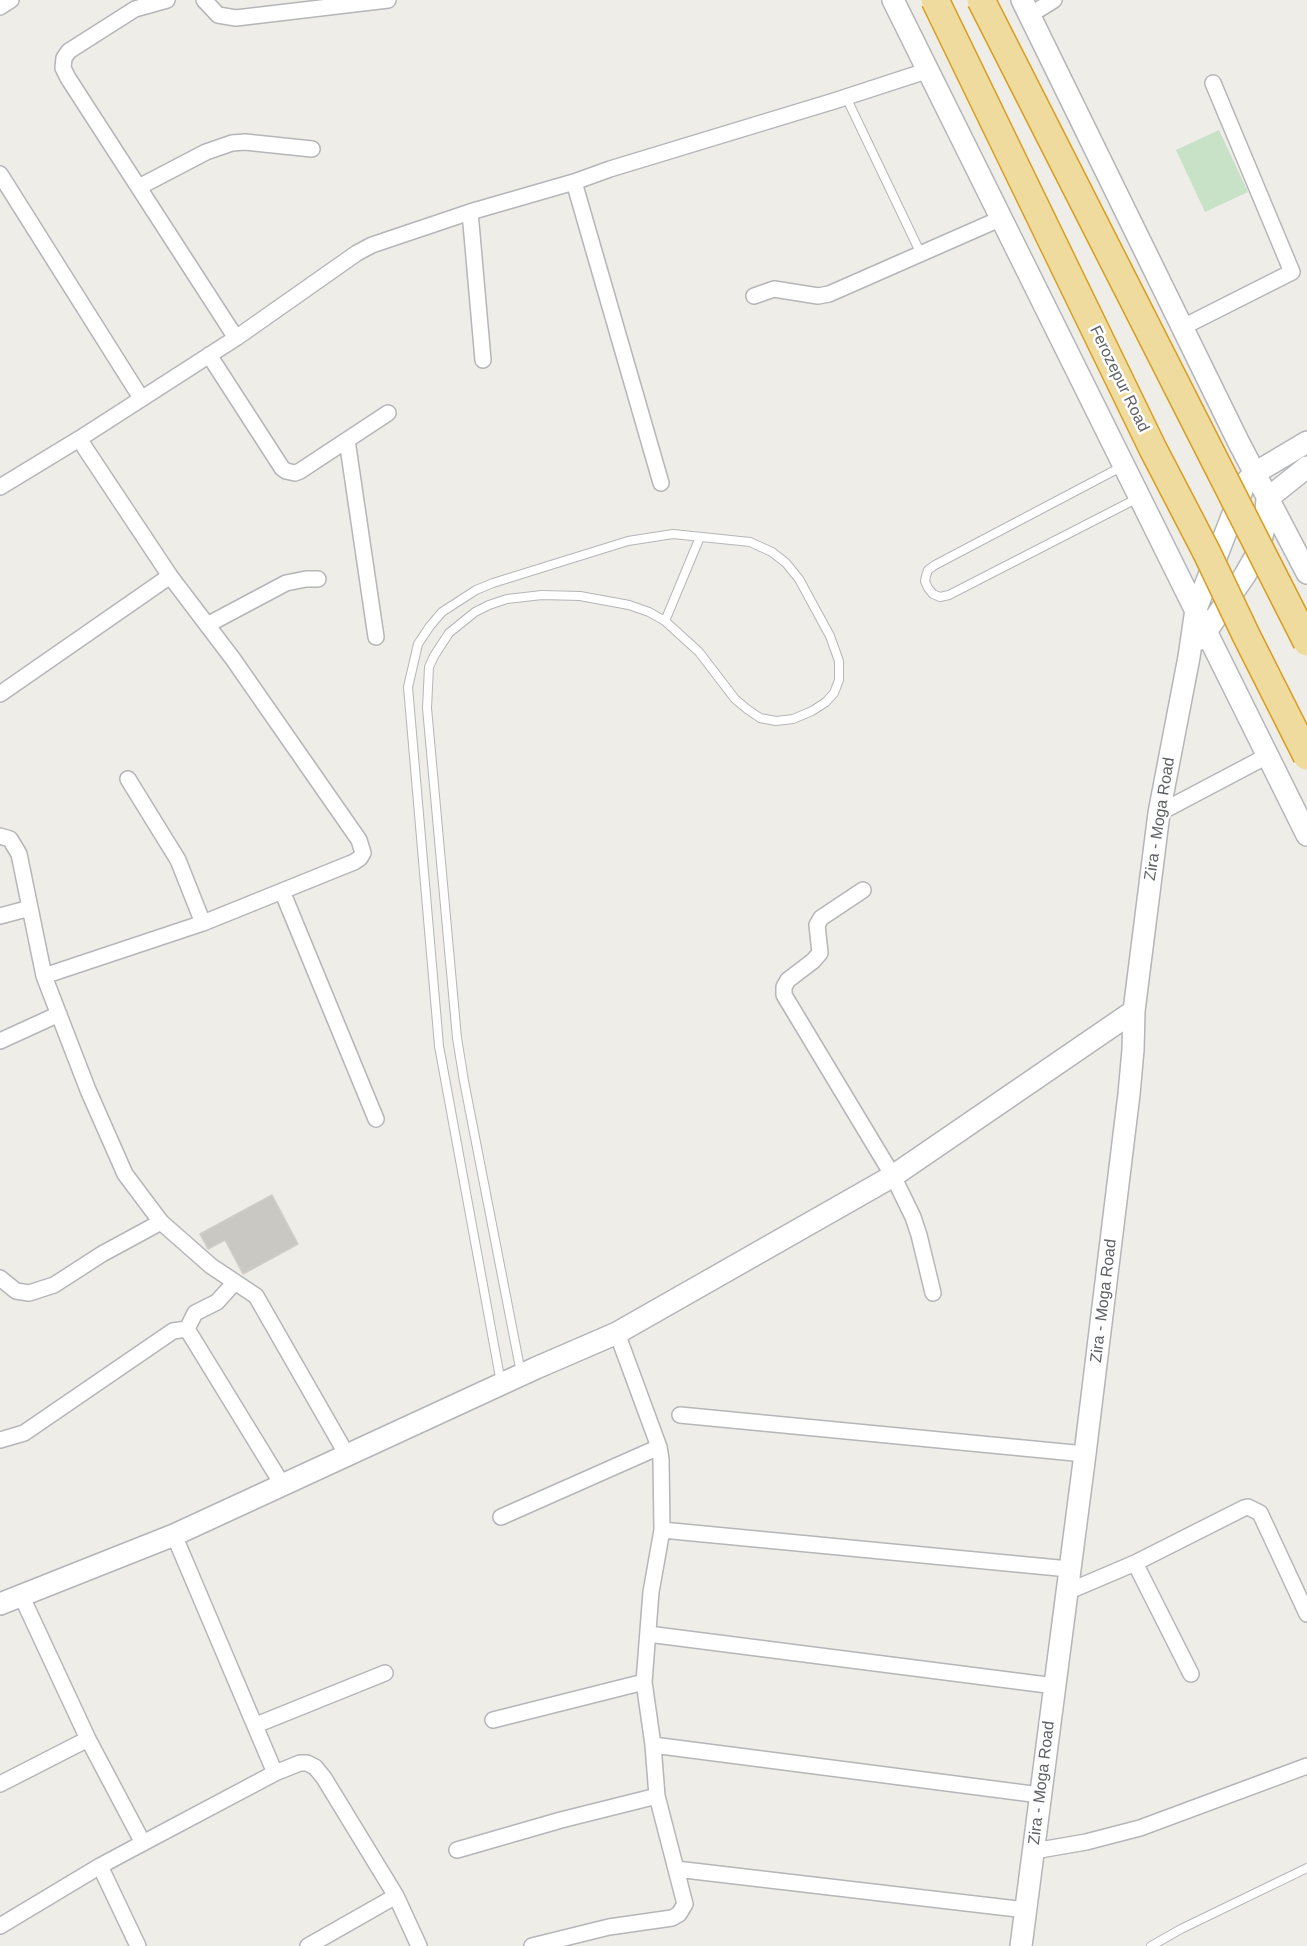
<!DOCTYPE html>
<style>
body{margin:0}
canvas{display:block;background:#eeede7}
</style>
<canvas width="1307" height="1946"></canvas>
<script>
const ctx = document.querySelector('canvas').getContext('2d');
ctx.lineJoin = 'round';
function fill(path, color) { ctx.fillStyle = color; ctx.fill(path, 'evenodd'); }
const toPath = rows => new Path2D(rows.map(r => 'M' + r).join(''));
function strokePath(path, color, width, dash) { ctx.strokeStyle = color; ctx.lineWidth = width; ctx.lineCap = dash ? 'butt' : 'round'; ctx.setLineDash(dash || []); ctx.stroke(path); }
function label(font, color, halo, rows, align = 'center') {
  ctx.font = font + ' Arial,sans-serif'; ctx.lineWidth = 5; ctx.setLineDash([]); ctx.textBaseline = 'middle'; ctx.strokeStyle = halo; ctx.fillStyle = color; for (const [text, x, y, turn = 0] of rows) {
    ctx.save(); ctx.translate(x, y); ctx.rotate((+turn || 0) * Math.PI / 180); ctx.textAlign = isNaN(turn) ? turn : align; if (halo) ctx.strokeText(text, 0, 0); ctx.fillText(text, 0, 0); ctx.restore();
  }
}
const green = toPath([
 [1219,130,1248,192,1205,212,1176,150]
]);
const building = toPath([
 [272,1195,298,1244,243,1274,225,1240,208,1249,200,1234,272,1195]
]);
const lane = toPath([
 [846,97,921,254],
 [1123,466,935,565,928,570,926,576,925,581,928,588,933,594,940,597,949,595,1138,498],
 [665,621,700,537],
 [501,1383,439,1046,408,687,418,644,430,626,442,612,476,590,493,583,628,541,673,534,750,542,772,552,786,563,799,579,830,636,839,661,839,680,834,693,826,702,812,711,793,719,776,721,760,718,747,709,735,699,699,652,665,621,649,612,629,605,580,596,542,595,507,599,489,605,475,612,449,633,434,656,429,667,427,708,457,1038,464,1081,521,1373],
 [1151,1946,1181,1929,1307,1868]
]);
const street = toPath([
 [167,0,135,9,69,51,64,58,63,68,68,78,236,338],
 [204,0,218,15,236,18,388,0],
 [0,7,11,0],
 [1030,15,1054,0],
 [0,174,141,398],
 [574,182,661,483],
 [139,187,206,152,232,143,245,142,312,149],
 [470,212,483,360],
 [754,296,774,289,818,296,829,294,1002,218],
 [1183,327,1292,272,1213,83],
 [209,355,282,468,286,471,295,473,300,471,388,413],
 [79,439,170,576,233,659,359,840,363,853,360,858,354,862,203,923,44,976,88,1090,125,1174,161,1222,211,1266,256,1296,347,1455],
 [347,440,376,637],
 [0,487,79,439,236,338,357,253,372,245,470,212,574,182,610,169,834,101,929,70],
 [207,625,286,583,306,579,318,579],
 [0,694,170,576],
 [128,779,178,860,203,923],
 [1159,813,1267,756],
 [0,836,10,839,19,854,44,976],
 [863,890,821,918,817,925,820,953,813,961,788,980,784,987,784,995,893,1176,913,1217,919,1235,933,1293],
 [282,891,376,1119],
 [0,916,30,908],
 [0,1041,59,1014],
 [0,1278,16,1291,29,1293,54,1285,102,1254,161,1222],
 [187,1329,282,1484],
 [187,1329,195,1313,217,1302,235,1282],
 [680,1415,1085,1454],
 [0,1440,24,1433,173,1331,187,1329],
 [501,1517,659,1447],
 [662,1530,1069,1569],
 [174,1535,275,1773],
 [1135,1563,1191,1674],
 [1067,1592,1135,1563,1244,1508,1248,1507,1260,1513,1307,1614],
 [21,1595,88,1739,143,1843],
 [648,1634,1055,1686],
 [493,1720,644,1682],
 [256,1725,385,1673],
 [653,1745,1040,1795],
 [0,1784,88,1739],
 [457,1850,561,1820,657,1796],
 [1034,1851,1086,1842,1140,1828,1307,1766],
 [100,1866,138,1946],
 [676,1869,1026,1910],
 [0,1926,100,1866,143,1843,275,1773,300,1763,307,1763,315,1767,324,1778,396,1896,419,1946],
 [308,1946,396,1896],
 [532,1946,609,1927,672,1918,679,1914,685,1904,657,1796,653,1745,644,1682,651,1592,662,1530,661,1459,659,1447,617,1333]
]);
const secondary = toPath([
 [893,0,1307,835],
 [1022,0,1238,441,1307,573],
 [1201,639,1245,575,1258,552,1265,524,1267,499,1307,467],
 [0,1604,174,1535,536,1368,617,1333,893,1176,1134,1011],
 [1021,1946,1085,1454,1129,1094,1133,1050,1134,1011,1159,813,1189,657,1196,609,1245,483,1255,473,1307,442]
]);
const highwayBridge = toPath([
 [935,0,1153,449,1207,553,1246,635,1307,756],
 [981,0,1307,642]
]);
const streetNames = [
 ["Ferozepur Road",1119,379,64],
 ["Zira - Moga Road",1160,819,-81],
 ["Zira - Moga Road",1104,1301,-83],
 ["Zira - Moga Road",1042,1783,-83]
];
fill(green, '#c7e2c7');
fill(building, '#cac8c3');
strokePath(building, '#d2cec6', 1.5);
strokePath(lane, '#b4b6b9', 10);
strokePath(street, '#b4b6b9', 18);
strokePath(secondary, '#b3b5b9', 24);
strokePath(lane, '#fff', 8);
strokePath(street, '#fff', 15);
strokePath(secondary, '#fff', 21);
strokePath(highwayBridge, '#d79e1f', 30, []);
strokePath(highwayBridge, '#efdb9d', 27);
label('16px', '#5e6165', '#fff', streetNames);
</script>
